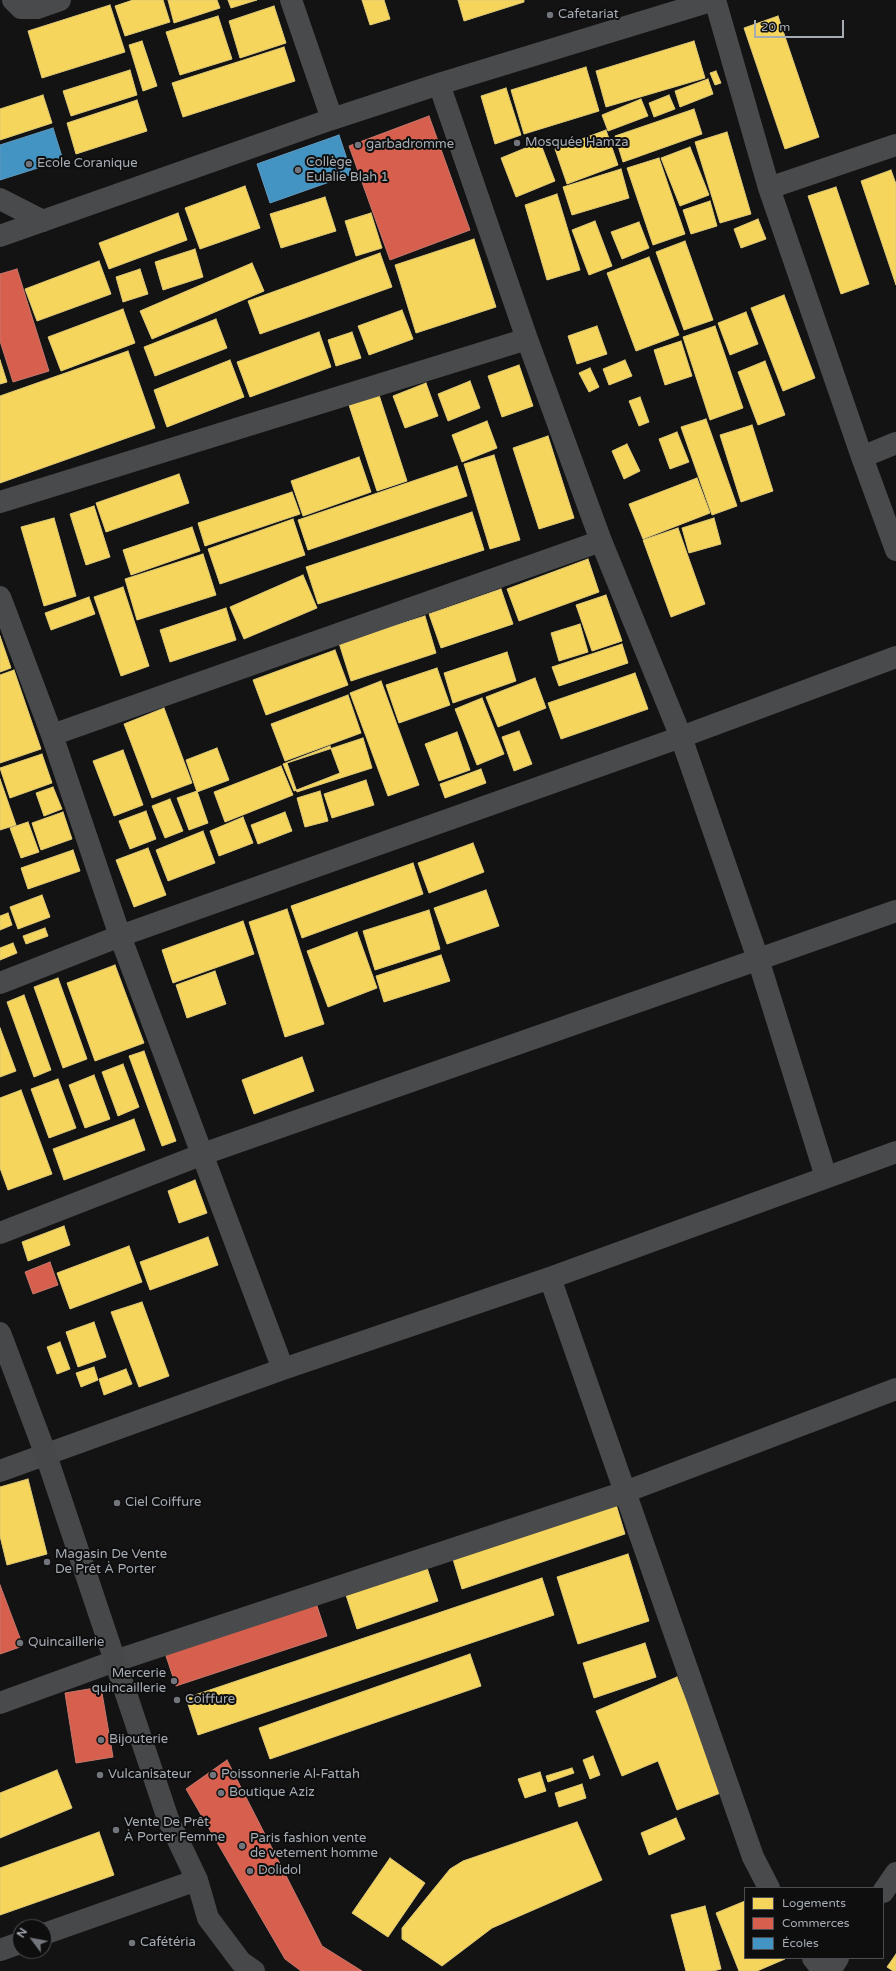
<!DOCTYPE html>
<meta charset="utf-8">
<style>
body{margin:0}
#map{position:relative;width:896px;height:1971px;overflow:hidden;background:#131314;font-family:"Varela Round",sans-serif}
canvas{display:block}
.legend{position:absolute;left:744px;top:1887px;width:140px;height:72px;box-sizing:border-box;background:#0e0e0f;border:1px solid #4a4d51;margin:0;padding:5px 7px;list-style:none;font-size:12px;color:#a5acb4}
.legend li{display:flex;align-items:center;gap:8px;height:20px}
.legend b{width:20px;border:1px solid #4a4d51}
.north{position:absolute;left:12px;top:1919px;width:40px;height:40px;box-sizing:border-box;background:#0e0e0f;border:1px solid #4a4d51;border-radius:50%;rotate:302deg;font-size:11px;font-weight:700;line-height:16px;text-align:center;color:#a5acb4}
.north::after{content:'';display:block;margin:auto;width:14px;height:18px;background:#72767c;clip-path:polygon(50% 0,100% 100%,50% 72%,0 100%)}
.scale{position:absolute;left:754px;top:20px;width:90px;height:18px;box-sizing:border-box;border:2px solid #a5acb4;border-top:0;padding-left:5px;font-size:12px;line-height:14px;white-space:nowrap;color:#a5acb4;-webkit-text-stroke:3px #0e0e0f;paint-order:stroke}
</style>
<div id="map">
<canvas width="896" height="1971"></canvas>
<ul class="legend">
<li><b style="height:11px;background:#f6d55c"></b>Logements</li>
<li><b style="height:11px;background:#d6604d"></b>Commerces</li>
<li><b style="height:11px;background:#4393c3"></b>Écoles</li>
</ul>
<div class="north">N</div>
<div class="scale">20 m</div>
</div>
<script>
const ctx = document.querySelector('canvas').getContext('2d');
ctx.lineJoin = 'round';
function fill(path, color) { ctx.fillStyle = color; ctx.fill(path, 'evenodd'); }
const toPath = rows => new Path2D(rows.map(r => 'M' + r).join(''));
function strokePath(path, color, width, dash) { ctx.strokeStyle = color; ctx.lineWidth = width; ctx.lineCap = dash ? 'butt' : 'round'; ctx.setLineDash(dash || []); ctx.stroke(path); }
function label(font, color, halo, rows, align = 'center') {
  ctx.font = font + ' "Varela Round",sans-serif'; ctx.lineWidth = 4; ctx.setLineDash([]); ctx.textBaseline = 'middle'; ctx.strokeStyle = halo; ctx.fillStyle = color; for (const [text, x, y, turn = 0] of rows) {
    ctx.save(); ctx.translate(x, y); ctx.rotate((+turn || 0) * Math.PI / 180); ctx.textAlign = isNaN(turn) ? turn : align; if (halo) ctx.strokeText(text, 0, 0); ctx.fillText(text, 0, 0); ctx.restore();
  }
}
const homes = toPath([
 [133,0,163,0,170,22,125,36,115,6,133,0],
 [168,0,217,0,220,8,174,23,168,0],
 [228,0,257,0,231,8,228,0],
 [362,0,384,0,390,19,370,25,362,0],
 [458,0,524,0,524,2,464,21,458,0],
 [110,5,125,52,42,78,28,31,110,5],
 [274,6,286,43,240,58,229,21,274,6],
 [218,16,232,59,180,75,166,32,218,16],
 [778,16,819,137,785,149,744,28,778,16],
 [142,41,157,86,143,91,129,45,142,41],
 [694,41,705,78,606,107,596,71,694,41],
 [284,47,295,81,183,117,172,83,284,47],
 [586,67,599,111,524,134,511,90,586,67],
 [130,70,137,95,71,116,63,91,130,70],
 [716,71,721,83,715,85,710,73,716,71],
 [708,79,713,94,680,107,675,91,708,79],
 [506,88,521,135,495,144,481,96,506,88],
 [43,95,52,123,0,140,0,109,43,95],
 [669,95,675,109,654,117,649,103,669,95],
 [641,99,648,116,608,131,602,115,641,99],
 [137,100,147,131,76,154,67,123,137,100],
 [694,109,702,134,623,162,615,136,694,109],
 [606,130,618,165,567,184,555,149,606,130],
 [727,132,751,214,720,223,695,142,727,132],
 [540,142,555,181,516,197,501,158,540,142],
 [690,147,709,195,680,206,661,158,690,147],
 [659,158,685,234,653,245,627,168,659,158],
 [621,169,629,198,572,215,563,187,621,169],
 [891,170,896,184,896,285,861,181,891,170],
 [245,186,260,228,200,249,185,208,245,186],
 [836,187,869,284,841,294,808,196,836,187],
 [557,194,580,270,547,280,525,205,557,194],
 [325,197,336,231,281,248,270,214,325,197],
 [710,201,717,226,691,234,683,210,710,201],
 [178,213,187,240,109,269,99,243,178,213],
 [371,213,382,248,356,256,345,221,371,213],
 [758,219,766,239,741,248,734,229,758,219],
 [595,221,612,266,589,275,572,230,595,221],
 [639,222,649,248,622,259,611,232,639,222],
 [474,239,496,307,416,333,395,265,474,239],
 [685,241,713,320,684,330,656,252,685,241],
 [195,249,203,277,163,290,155,262,195,249],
 [380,253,392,287,260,334,248,301,380,253],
 [649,257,679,335,636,351,607,273,649,257],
 [99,261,111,294,37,321,25,289,99,261],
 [252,263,264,291,152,339,140,311,252,263],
 [140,269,148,294,123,302,116,277,140,269],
 [784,295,815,378,783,391,751,308,784,295],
 [123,309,135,343,61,371,48,337,123,309],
 [402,310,413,339,369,355,358,326,402,310],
 [746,312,758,344,730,355,718,323,746,312],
 [216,319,227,348,155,376,144,347,216,319],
 [597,326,607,354,577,364,568,336,597,326],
 [715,326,743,408,710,420,683,337,715,326],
 [319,332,331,367,250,397,237,362,319,332],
 [352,332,361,358,336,366,328,340,352,332],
 [681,341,692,376,665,385,654,350,681,341],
 [128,351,155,428,0,483,0,396,128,351],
 [0,360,7,382,0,384,0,360],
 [230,360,244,397,167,427,154,390,230,360],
 [625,360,632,376,609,385,603,369,625,360],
 [765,361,785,415,758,425,738,372,765,361],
 [519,365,533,406,502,417,488,376,519,365],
 [590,368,599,387,589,392,579,373,590,368],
 [470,381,480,408,448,421,438,394,470,381],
 [426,383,438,416,405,428,393,396,426,383],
 [379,395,407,481,377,491,349,405,379,395],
 [640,397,649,422,639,426,629,401,640,397],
 [706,419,737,506,712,515,681,427,706,419],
 [487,421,497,448,462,462,452,435,487,421],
 [752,425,773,491,741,502,720,435,752,425],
 [677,432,689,462,670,469,659,439,677,432],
 [548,436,574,518,539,529,513,448,548,436],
 [627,444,640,471,624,479,612,451,627,444],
 [494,455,520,540,490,549,464,464,494,455],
 [359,457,371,492,303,516,291,481,359,457],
 [457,466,467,496,308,550,298,520,457,466],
 [179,474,189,503,106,532,96,503,179,474],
 [697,478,710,513,643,539,629,504,697,478],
 [292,492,300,514,205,546,198,523,292,492],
 [94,506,110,557,86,565,70,514,94,506],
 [472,512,484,550,318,604,306,567,472,512],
 [54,518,76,596,44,606,21,527,54,518],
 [714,518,721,544,689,553,682,528,714,518],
 [293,519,305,555,220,584,208,549,293,519],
 [192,527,200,551,131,575,123,550,192,527],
 [678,528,705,604,671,617,643,540,678,528],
 [203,554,216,595,137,620,125,579,203,554],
 [588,559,599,592,519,621,507,589,588,559],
 [303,575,317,608,244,639,230,607,303,575],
 [123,587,149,666,121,676,94,597,123,587],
 [501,589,513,624,441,648,429,614,501,589],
 [606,595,622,641,592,651,576,605,606,595],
 [89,597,95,614,51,630,45,613,89,597],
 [226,608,236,640,170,662,160,630,226,608],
 [425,616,436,653,351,681,339,643,425,616],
 [580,624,588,652,559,661,551,633,580,624],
 [0,636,11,668,0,672,0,636],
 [622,644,628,663,559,686,552,667,622,644],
 [335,650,348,685,266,715,253,680,335,650],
 [507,652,516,681,453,703,444,673,507,652],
 [437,668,450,705,399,723,386,685,437,668],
 [14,670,41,749,0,763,0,675,14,670],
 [635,673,648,709,561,739,548,703,635,673],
 [535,678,546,708,498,727,486,697,535,678],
 [381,681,419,785,388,796,350,693,381,681],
 [348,695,361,733,285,761,271,724,348,695],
 [482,698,504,754,477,765,455,709,482,698],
 [164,708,192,783,152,798,124,724,164,708],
 [519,731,532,764,514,771,502,737,519,731],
 [457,732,470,770,439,781,425,744,457,732],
 [363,738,372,768,297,792,287,763,363,738],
 [330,746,340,773,294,791,283,764,330,746],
 [217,748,229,780,197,792,186,760,217,748],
 [123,750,143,805,114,816,93,761,123,750],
 [42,754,52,783,10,798,0,768,42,754],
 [281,766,293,795,225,822,214,792,281,766],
 [481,769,486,783,445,798,440,784,481,769],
 [0,779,16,825,0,830,0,779],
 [366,780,374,805,332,818,324,794,366,780],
 [53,787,62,809,44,816,36,793,53,787],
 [197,791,208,823,189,830,177,798,197,791],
 [320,791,328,821,305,827,297,798,320,791],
 [170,799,183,831,165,838,152,806,170,799],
 [146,811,156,839,130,849,119,821,146,811],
 [63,812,72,839,41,850,32,823,63,812],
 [285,812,292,831,258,844,251,825,285,812],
 [243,817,253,843,219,856,210,831,243,817],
 [28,822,39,852,21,858,10,828,28,822],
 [203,831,215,863,168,881,156,850,203,831],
 [473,843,484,872,429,893,418,863,473,843],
 [148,848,166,895,134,907,116,860,148,848],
 [73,850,80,871,28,889,21,868,73,850],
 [413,863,423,894,302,938,291,906,413,863],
 [486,890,499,926,447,944,434,908,486,890],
 [42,895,50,917,18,929,10,907,42,895],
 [287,909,324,1024,285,1037,249,922,287,909],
 [429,910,440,949,375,970,363,931,429,910],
 [8,913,12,925,0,930,0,916,8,913],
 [243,921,254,954,173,983,162,950,243,921],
 [45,928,48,936,26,944,23,936,45,928],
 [357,932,377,988,328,1007,307,951,357,932],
 [13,943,17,953,0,960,0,948,13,943],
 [441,955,450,981,384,1002,376,976,441,955],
 [115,965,144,1043,95,1061,67,983,115,965],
 [215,971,226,1004,187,1018,176,985,215,971],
 [58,978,87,1059,63,1068,34,987,58,978],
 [24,995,51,1070,34,1077,7,1002,24,995],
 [0,1028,16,1071,0,1077,0,1028],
 [144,1051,176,1141,162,1146,129,1056,144,1051],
 [302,1057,314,1091,254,1114,242,1080,302,1057],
 [123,1064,139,1107,118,1116,102,1072,123,1064],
 [94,1075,110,1119,85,1128,69,1085,94,1075],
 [58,1079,76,1128,49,1138,31,1089,58,1079],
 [21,1090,52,1174,8,1190,0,1168,0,1098,21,1090],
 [134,1119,145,1150,64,1180,53,1149,134,1119],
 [195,1180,207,1213,179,1223,168,1191,195,1180],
 [64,1226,70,1245,28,1261,22,1242,64,1226],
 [208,1237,218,1265,150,1290,140,1262,208,1237],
 [129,1246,142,1282,70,1309,57,1273,129,1246],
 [142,1302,169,1376,139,1387,111,1312,142,1302],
 [94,1322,106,1357,78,1367,66,1332,94,1322],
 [60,1342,70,1369,57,1374,47,1347,60,1342],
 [94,1367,98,1380,81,1387,76,1373,94,1367],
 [126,1369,132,1384,104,1395,99,1379,126,1369],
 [28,1479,47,1554,7,1565,0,1536,0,1487,28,1479],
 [615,1501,625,1534,462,1589,452,1556,615,1501],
 [628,1554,649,1621,578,1644,557,1577,628,1554],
 [426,1565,438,1601,357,1629,345,1592,426,1565],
 [542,1578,554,1615,198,1735,186,1698,542,1578],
 [645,1643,656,1677,594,1698,583,1663,645,1643],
 [470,1654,481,1686,270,1759,259,1728,470,1654],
 [677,1677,723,1792,677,1810,658,1761,622,1776,596,1711,677,1677],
 [593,1756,600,1775,590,1779,583,1760,593,1756],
 [572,1768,574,1773,548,1782,546,1776,572,1768],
 [57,1770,72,1808,0,1838,0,1793,57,1770],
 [540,1772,546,1791,525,1798,518,1779,540,1772],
 [582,1784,586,1798,559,1807,555,1793,582,1784],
 [676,1818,685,1839,649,1855,641,1833,676,1818],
 [577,1822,602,1880,492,1928,442,1966,402,1939,402,1928,450,1869,463,1861,577,1822],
 [99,1832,114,1875,0,1915,0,1868,99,1832],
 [390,1858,425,1883,388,1937,352,1913,390,1858],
 [745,1901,745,1958,785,1958,785,1959,757,1971,739,1971,716,1913,745,1901],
 [705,1906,721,1969,713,1971,686,1971,671,1915,705,1906],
 [896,1954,896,1971,893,1971,887,1967,896,1954]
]);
const shops = toPath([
 [429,116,470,230,390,260,349,146,429,116],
 [17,269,49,371,13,382,0,341,0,274,17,269],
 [50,1262,58,1285,33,1294,25,1272,50,1262],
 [0,1585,23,1646,0,1654,0,1585],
 [315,1600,327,1636,176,1686,164,1650,315,1600],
 [101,1687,113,1757,76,1763,65,1693,101,1687],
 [227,1760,322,1946,362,1971,301,1971,285,1959,186,1789,227,1760]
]);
const schools = toPath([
 [53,128,63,160,0,180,0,145,53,128],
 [339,135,352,174,270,203,257,164,339,135]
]);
const street = toPath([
 [13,0,21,8,37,8,60,0],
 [291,0,332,119],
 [715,0,769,188,862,457,896,550],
 [439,84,527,339,601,541,681,737,758,959,826,1177],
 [769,188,896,145],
 [0,199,43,221],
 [0,236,332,119,439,84,714,0],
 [862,457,896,443],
 [0,502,527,339],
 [0,597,52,735,120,936,283,1369],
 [52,735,601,541],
 [0,983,120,936,681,737,896,657],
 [0,1233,203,1154,896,911],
 [550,1278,753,1857,769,1888],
 [0,1471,283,1369,550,1278,896,1152],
 [0,1703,115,1661,625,1492,896,1389],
 [883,1892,896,1873],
 [813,1958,823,1971],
 [830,1971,838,1958]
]);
const secondary = toPath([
 [0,1333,46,1455,168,1819,197,1880,208,1918,241,1962,254,1971],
 [44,1934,197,1880],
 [0,1950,20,1943]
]);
const markers = [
 [550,15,4,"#72767c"],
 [517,143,4,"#72767c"],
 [358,145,4,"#72767c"],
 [29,164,4,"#72767c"],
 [298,170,4,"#72767c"],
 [117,1503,4,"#72767c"],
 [47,1562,4,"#72767c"],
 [20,1643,4,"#72767c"],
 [174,1681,4,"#72767c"],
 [177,1700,4,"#72767c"],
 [101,1740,4,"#72767c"],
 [100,1775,4,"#72767c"],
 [213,1775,4,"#72767c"],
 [221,1793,4,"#72767c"],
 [116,1830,4,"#72767c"],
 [242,1846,4,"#72767c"],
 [250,1871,4,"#72767c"],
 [132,1943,4,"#72767c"]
];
const poiNames = [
 ["Cafetariat",558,15],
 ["Mosquée Hamza",525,143],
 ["garbadromme",366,145],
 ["Collège",306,163],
 ["Eulalie Blah 1",306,178],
 ["Ecole Coranique",37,164],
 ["Ciel Coiffure",125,1503],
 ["Magasin De Vente",55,1555],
 ["De Prêt À Porter",55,1570],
 ["Quincaillerie",28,1643],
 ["Mercerie",166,1674,"right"],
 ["quincaillerie",166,1689,"right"],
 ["Coiffure",185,1700],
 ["Bijouterie",109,1740],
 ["Vulcanisateur",108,1775],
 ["Poissonnerie Al-Fattah",221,1775],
 ["Boutique Aziz",229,1793],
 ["Vente De Prêt",124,1823],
 ["À Porter Femme",124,1838],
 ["Paris fashion vente",250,1839],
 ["de vetement homme",250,1854],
 ["Dolidol",258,1871],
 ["Cafétéria",140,1943]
];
fill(homes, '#f6d55c');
strokePath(homes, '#dec976', 1);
fill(shops, '#d6604d');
strokePath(shops, '#c7776c', 1);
fill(schools, '#4393c3');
strokePath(schools, '#609abe', 1);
strokePath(street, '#484a4c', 22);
strokePath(secondary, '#47484a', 22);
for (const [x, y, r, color] of markers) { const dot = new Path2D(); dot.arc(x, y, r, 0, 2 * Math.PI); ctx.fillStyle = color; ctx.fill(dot); strokePath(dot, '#0e0e0f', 1.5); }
label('13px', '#a5acb4', '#0e0e0f', poiNames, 'left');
</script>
